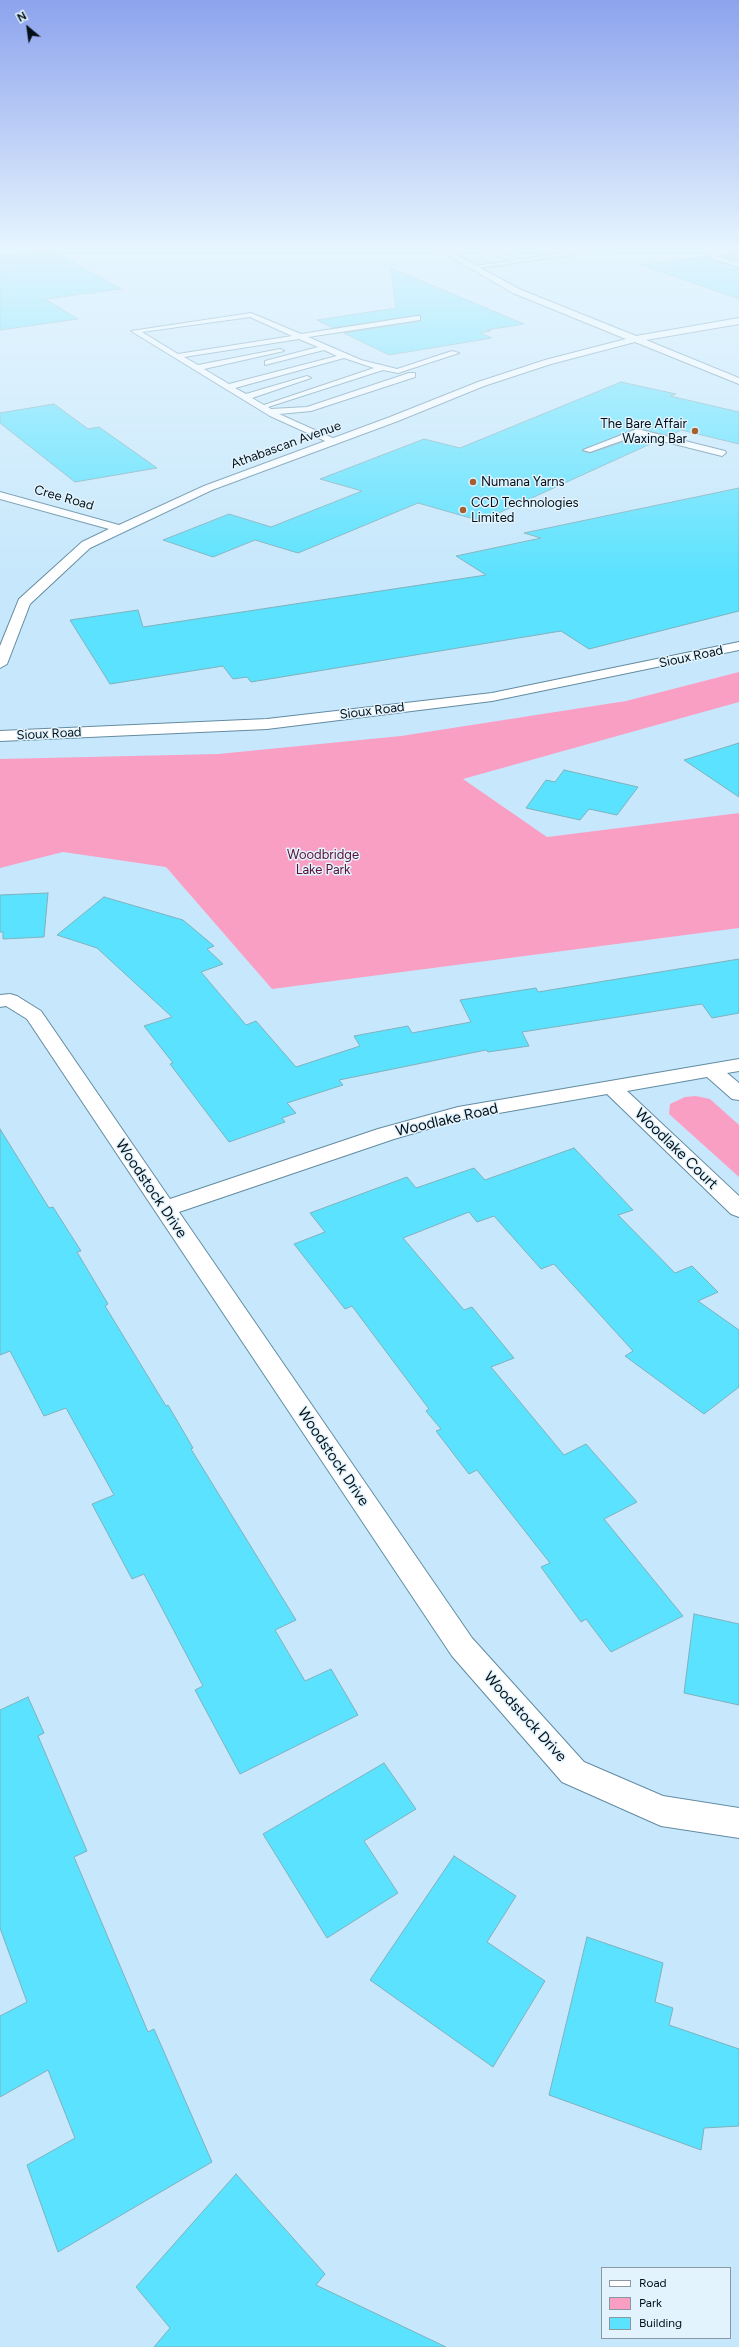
<!DOCTYPE html>
<style>
body{margin:0}
#map{position:relative;width:739px;height:2347px;overflow:hidden;background:#c7e8fc;font-family:Figtree,sans-serif}
canvas{display:block}
.legend{position:absolute;left:601px;top:2267px;width:130px;height:72px;box-sizing:border-box;background:#e2f3fd;border:1px solid #8998a1;margin:0;padding:5px 7px;list-style:none;font-size:12px;color:#031018}
.legend li{display:flex;align-items:center;gap:8px;height:20px}
.legend b{width:20px;border:1px solid #8998a1}
.north{position:absolute;left:8px;top:8px;width:40px;height:40px;-webkit-text-stroke:3px #e2f3fd;paint-order:stroke;rotate:331deg;font-size:11px;font-weight:700;line-height:16px;text-align:center;color:#031018}
.north::after{content:'';display:block;margin:auto;width:14px;height:18px;background:#031018;clip-path:polygon(50% 0,100% 100%,50% 72%,0 100%)}
</style>
<div id="map">
<canvas width="739" height="2347"></canvas>
<ul class="legend">
<li><b style="height:5px;background:#fff"></b>Road</li>
<li><b style="height:11px;background:#fa9fc4"></b>Park</li>
<li><b style="height:11px;background:#5be2fe"></b>Building</li>
</ul>
<div class="north">N</div>
</div>
<script>
const ctx = document.querySelector('canvas').getContext('2d');
ctx.lineJoin = 'round';
function fill(path, color) { ctx.fillStyle = color; ctx.fill(path, 'evenodd'); }
const toPath = rows => new Path2D(rows.map(r => 'M' + r).join(''));
function strokePath(path, color, width, dash) { ctx.strokeStyle = color; ctx.lineWidth = width; ctx.lineCap = dash ? 'butt' : 'round'; ctx.setLineDash(dash || []); ctx.stroke(path); }
function label(font, color, halo, rows, align = 'center') {
  ctx.font = font + ' Figtree,sans-serif'; ctx.lineWidth = 3; ctx.setLineDash([]); ctx.textBaseline = 'middle'; ctx.strokeStyle = halo; ctx.fillStyle = color; for (const [text, x, y, turn = 0] of rows) {
    ctx.save(); ctx.translate(x, y); ctx.rotate((+turn || 0) * Math.PI / 180); ctx.textAlign = isNaN(turn) ? turn : align; if (halo) ctx.strokeText(text, 0, 0); ctx.fillText(text, 0, 0); ctx.restore();
  }
}
const green = toPath([
 [739,672,739,702,463,779,547,837,739,813,739,928,272,989,166,867,63,852,0,868,0,759,218,754,401,736,626,701],
 [696,1096,710,1099,739,1125,739,1177,669,1114,670,1104,685,1097]
]);
const building = toPath([
 [51,250,121,289,45,299,78,319,0,330,0,256,51,250],
 [739,253,739,261,722,256,739,253],
 [708,256,711,259,739,268,739,299,642,265,708,256],
 [391,268,524,324,487,330,491,331,480,333,492,338,389,355,344,333,420,321,421,315,333,328,317,320,396,308,391,268],
 [621,382,676,394,670,396,739,412,739,444,681,430,670,436,636,428,582,451,590,453,638,437,657,441,481,521,418,503,298,553,255,540,213,557,163,540,229,514,271,527,362,491,320,479,424,439,460,448,621,382],
 [54,404,88,429,99,427,157,468,75,482,0,423,0,413,54,404],
 [739,488,739,611,589,649,561,631,251,682,247,677,233,679,223,666,110,684,70,620,138,610,143,627,486,575,456,556,541,538,524,533,739,488],
 [739,743,739,797,684,760,739,743],
 [564,770,638,787,617,815,589,809,580,820,526,808,546,780,555,782,564,770],
 [48,893,44,937,3,939,3,932,0,932,0,895,48,893],
 [104,897,183,920,214,946,207,949,223,964,201,972,246,1025,256,1021,296,1067,360,1046,354,1036,408,1026,412,1033,471,1022,460,1000,536,988,538,992,739,959,739,1013,712,1018,702,1004,522,1032,529,1046,488,1052,486,1050,339,1080,343,1085,287,1103,296,1113,282,1118,285,1122,229,1142,170,1064,173,1063,144,1026,172,1017,97,948,57,935,104,897],
 [0,1129,49,1208,53,1207,81,1251,77,1252,108,1304,105,1306,166,1406,168,1405,193,1448,191,1449,296,1620,275,1630,305,1681,331,1669,358,1715,240,1774,195,1690,203,1686,144,1574,132,1579,92,1504,114,1495,66,1408,44,1416,10,1351,0,1355,0,1129],
 [574,1148,633,1210,618,1215,675,1273,692,1266,718,1292,698,1301,739,1330,739,1387,704,1414,625,1356,633,1351,554,1264,541,1269,494,1216,477,1222,469,1212,403,1238,464,1310,472,1307,514,1358,491,1367,564,1455,586,1444,637,1502,604,1519,683,1616,611,1652,586,1619,581,1622,541,1567,550,1563,477,1470,469,1474,436,1431,441,1429,426,1411,429,1409,352,1306,345,1309,294,1244,325,1232,310,1213,407,1177,416,1188,474,1168,485,1180,574,1148],
 [694,1614,739,1624,739,1705,684,1693,694,1614],
 [28,1697,44,1733,38,1736,87,1851,74,1857,148,2032,154,2029,212,2162,58,2252,27,2165,75,2138,48,2070,0,2097,0,2016,27,2002,0,1928,0,1710,28,1697],
 [384,1763,416,1809,364,1841,398,1893,327,1938,263,1834,384,1763],
 [454,1856,516,1896,487,1942,545,1981,493,2067,370,1980,454,1856],
 [587,1937,663,1963,655,2002,673,2008,669,2025,739,2049,739,2126,704,2128,701,2150,549,2095,587,1937],
 [236,2174,325,2274,316,2285,446,2347,154,2347,170,2328,136,2287,236,2174]
]);
const service = toPath([
 [482,249,491,249,520,259,597,249,612,249,471,269,473,266,512,261,482,249],
 [730,249,739,249,739,251,716,256,739,263,739,267,711,258,709,254,730,249],
 [251,313,301,334,417,316,420,316,420,320,308,337,361,360,397,369,452,351,459,353,398,373,383,370,268,407,271,409,307,407,409,373,415,373,415,377,311,411,279,414,337,440,338,442,334,445,270,416,131,331,251,313],
 [250,317,292,336,178,354,142,332,250,317],
 [299,339,318,347,265,361,265,365,324,350,337,356,229,384,204,369,284,351,280,349,198,365,184,357,299,339],
 [344,358,374,368,264,405,252,398,311,378,307,376,246,394,235,388,344,358],
 [637,429,725,451,726,453,722,456,638,435,590,452,583,450,637,429]
]);
const minor = toPath([
 [437,249,446,249,519,289,636,336,739,318,739,324,646,340,739,378,739,384,635,342,551,364,484,386,398,421,212,490,90,548,30,604,7,664,0,668,0,646,19,599,82,542,109,529,0,499,0,492,119,525,204,486,390,417,478,382,545,360,626,339,513,293,437,249],
 [739,642,739,650,492,701,267,729,0,741,0,731,267,719,492,693,739,642],
 [10,994,17,996,41,1011,170,1199,378,1129,458,1107,739,1059,739,1071,727,1073,739,1083,739,1100,732,1099,707,1077,627,1091,739,1196,739,1217,731,1214,607,1094,459,1120,394,1139,179,1212,472,1638,584,1762,663,1796,739,1808,739,1838,661,1826,562,1782,452,1656,27,1019,6,1006,0,1007,0,995,10,994]
]);
const markers = [
 [695,431,4,"#a46030"],
 [473,482,4,"#a46030"],
 [463,510,4,"#a46030"]
];
const farPoinames = [
 ["The Bare Affair",687,424,"right"],
 ["Waxing Bar",687,439,"right"],
 ["Numana Yarns",481,482],
 ["CCD Technologies",471,503],
 ["Limited",471,518]
];
const farStreetnames = [
 ["Athabascan Avenue",286,445,-20],
 ["Cree Road",64,498,16],
 ["Sioux Road",691,657,-12],
 ["Sioux Road",372,711,-7],
 ["Sioux Road",49,734,-3]
];
const farParknames = [
 ["Woodbridge",323,855],
 ["Lake Park",323,870]
];
const streetNames = [
 ["Woodlake Road",447,1120,-13],
 ["Woodlake Court",676,1149,44],
 ["Woodstock Drive",151,1189,56],
 ["Woodstock Drive",333,1457,56],
 ["Woodstock Drive",525,1717,48]
];
fill(green, '#fa9fc4');
fill(building, '#5be2fe');
strokePath(building, '#7fb1bd', 1);
strokePath(service, '#638ba1', 2);
strokePath(minor, '#638ba1', 2);
fill(service, '#fff');
fill(minor, '#fff');
const sky = ctx.createLinearGradient(0, 0, 0, 577);
sky.addColorStop(0, '#8da3ed');
sky.addColorStop(0.43, '#e6f5fe');
sky.addColorStop(1, '#e6f5fe00');
ctx.fillStyle = sky;
ctx.fillRect(0, 0, 739, 577);
for (const [x, y, r, color] of markers) { const dot = new Path2D(); dot.arc(x, y, r, 0, 2 * Math.PI); ctx.fillStyle = color; ctx.fill(dot); strokePath(dot, '#e2f3fd', 1.5); }
label('13px', '#031018', '#e2f3fd', farPoinames, 'left');
label('13px', '#031018', '#e2f3fd', farStreetnames);
label('13px', '#570f34', '#e2f3fd', farParknames);
label('15px', '#031018', '#e2f3fd', streetNames);
</script>
